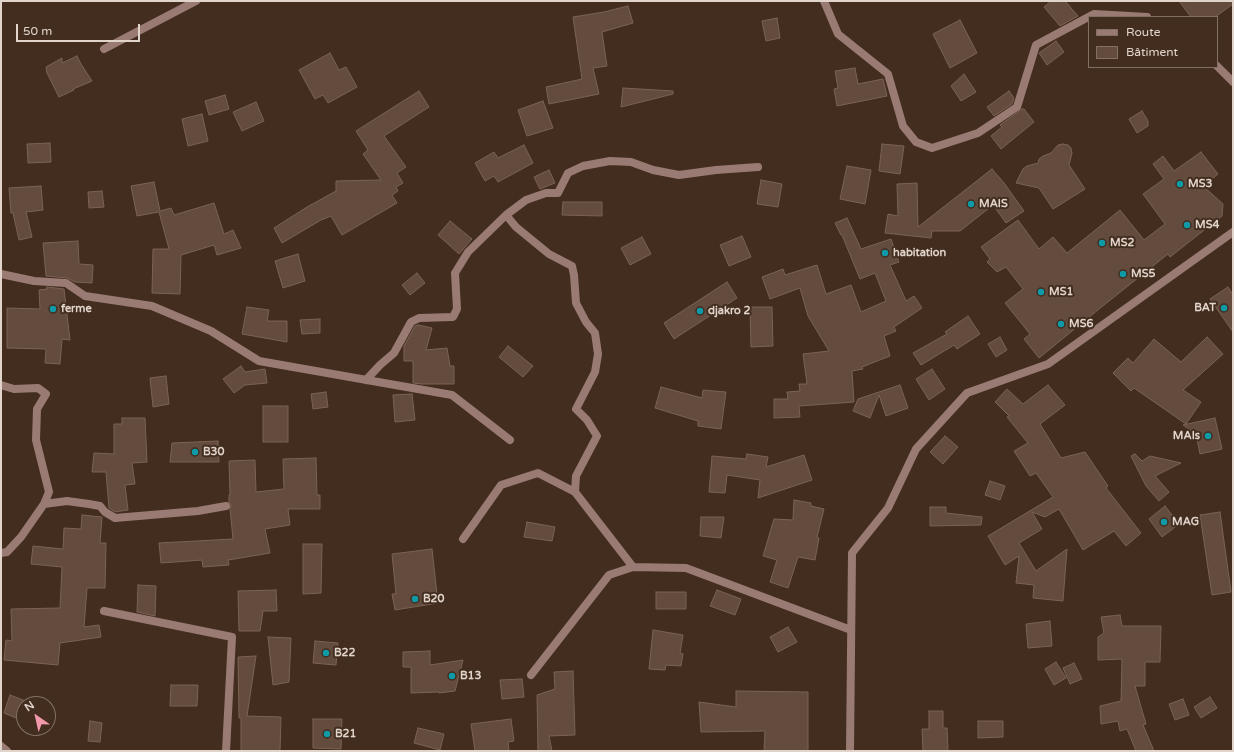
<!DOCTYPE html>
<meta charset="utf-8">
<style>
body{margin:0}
#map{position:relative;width:1234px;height:752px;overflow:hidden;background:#422d1f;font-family:"Varela Round",sans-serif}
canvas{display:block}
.frame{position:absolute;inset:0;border:2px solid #e1d4cb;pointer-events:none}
.legend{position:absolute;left:1088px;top:16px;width:130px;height:52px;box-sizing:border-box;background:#422d1f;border:1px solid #827064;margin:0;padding:5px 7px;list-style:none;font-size:12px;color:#e1d4cb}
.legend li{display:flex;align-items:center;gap:8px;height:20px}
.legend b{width:20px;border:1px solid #827064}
.north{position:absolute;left:16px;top:696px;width:40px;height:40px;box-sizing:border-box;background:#422d1f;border:1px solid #827064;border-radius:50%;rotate:326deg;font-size:11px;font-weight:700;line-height:16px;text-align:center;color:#e1d4cb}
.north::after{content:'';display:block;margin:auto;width:14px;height:18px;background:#f29aac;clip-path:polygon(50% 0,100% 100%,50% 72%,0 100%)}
.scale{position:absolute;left:16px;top:24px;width:124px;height:18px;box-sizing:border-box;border:2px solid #e1d4cb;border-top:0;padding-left:5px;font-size:12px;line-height:14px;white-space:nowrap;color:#e1d4cb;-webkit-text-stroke:3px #422d1f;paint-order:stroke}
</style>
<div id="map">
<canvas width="1234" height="752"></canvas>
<div class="frame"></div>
<ul class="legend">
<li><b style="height:5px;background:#997b74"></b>Route</li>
<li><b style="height:11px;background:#634c3e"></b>Bâtiment</li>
</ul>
<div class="north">N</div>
<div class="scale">50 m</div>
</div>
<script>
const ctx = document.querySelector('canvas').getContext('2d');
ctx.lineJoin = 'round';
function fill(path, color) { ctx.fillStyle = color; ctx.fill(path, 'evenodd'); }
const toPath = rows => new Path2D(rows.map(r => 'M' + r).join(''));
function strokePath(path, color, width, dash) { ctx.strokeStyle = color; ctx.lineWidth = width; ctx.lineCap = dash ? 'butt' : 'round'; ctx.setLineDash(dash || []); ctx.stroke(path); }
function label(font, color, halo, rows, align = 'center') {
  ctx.font = font + ' "Varela Round",sans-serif'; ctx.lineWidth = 4; ctx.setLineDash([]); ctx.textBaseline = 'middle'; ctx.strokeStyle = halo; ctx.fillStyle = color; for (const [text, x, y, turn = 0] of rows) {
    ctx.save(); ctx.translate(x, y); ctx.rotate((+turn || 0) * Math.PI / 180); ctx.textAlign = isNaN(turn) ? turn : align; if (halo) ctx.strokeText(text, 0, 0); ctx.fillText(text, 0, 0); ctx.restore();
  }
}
const building = toPath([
 [1051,1,1065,1,1078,16,1060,26,1044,7,1051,1],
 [1179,1,1233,1,1233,4,1215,17,1191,17,1179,1],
 [628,6,633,23,602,32,607,66,593,68,599,94,549,104,546,87,582,79,573,17,604,12,628,6],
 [777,18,780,38,766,41,762,21,777,18],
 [960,20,977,53,950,68,933,34,960,20],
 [1056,41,1064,52,1047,65,1039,53,1056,41],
 [330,53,339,70,346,67,357,87,328,103,323,95,315,99,299,70,330,53],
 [77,56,81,64,92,81,73,89,74,90,59,97,47,73,46,67,62,58,62,63,77,56],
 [855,68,858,84,883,79,887,96,837,106,834,89,838,88,835,71,855,68],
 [964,74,976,92,961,101,951,86,964,74],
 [623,88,673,91,673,94,621,107,623,88],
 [419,91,429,107,384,136,406,167,397,173,403,183,396,187,398,191,392,195,397,203,342,235,331,216,321,220,282,243,274,228,307,207,336,191,336,181,381,180,363,154,368,150,356,131,419,91],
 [1009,91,1014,98,1012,104,994,116,987,107,1009,91],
 [225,95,229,109,209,115,205,101,225,95],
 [543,101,553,128,527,136,518,110,543,101],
 [256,102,264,121,242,131,233,112,256,102],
 [1022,109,1024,109,1034,122,1001,149,991,136,1002,127,1000,125,1022,109],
 [1142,111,1148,121,1148,126,1137,133,1129,119,1142,111],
 [202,114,208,141,188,146,182,119,202,114],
 [50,143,51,162,28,163,27,144,50,143],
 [882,144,904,146,900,174,879,171,882,144],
 [1063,144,1068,145,1071,148,1072,153,1069,165,1085,189,1053,209,1039,188,1016,183,1023,169,1027,166,1038,163,1039,159,1043,156,1051,153,1058,145,1063,144],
 [524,145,533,163,498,182,494,176,485,181,475,163,494,152,498,158,524,145],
 [1201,152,1218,174,1203,186,1223,204,1222,216,1170,257,1168,254,1104,305,1039,358,1024,339,1030,334,1005,303,1023,289,1006,267,997,272,987,262,990,259,981,247,1018,220,1039,249,1053,237,1067,253,1120,210,1144,240,1165,224,1143,194,1164,179,1153,164,1163,156,1174,171,1201,152],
 [847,166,871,170,865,204,840,199,847,166],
 [992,169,1004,183,1024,211,1006,223,993,205,960,231,932,231,931,238,885,233,888,214,898,216,897,184,917,183,918,227,992,169],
 [549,170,555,183,540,189,534,177,549,170],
 [761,180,782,184,778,207,757,204,761,180],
 [154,182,160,211,171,208,174,215,214,203,224,234,233,230,241,248,217,255,214,245,181,255,180,294,152,293,153,249,169,249,159,212,137,216,131,186,154,182],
 [41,186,43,210,26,212,32,237,19,240,13,213,11,213,9,188,41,186],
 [102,191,104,207,89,208,88,192,102,191],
 [563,202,602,202,602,216,562,215,563,202],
 [847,218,861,249,891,239,899,262,890,265,906,301,914,296,922,308,894,327,896,331,884,336,890,356,862,367,863,369,852,371,854,402,799,406,800,417,774,418,774,399,788,399,787,392,800,391,799,384,807,384,803,354,829,351,808,316,800,288,770,299,762,277,783,269,785,275,817,265,826,294,851,285,861,312,886,301,875,273,860,279,842,235,841,235,835,223,847,218],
 [450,221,472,239,459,254,438,235,450,221],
 [742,236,751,257,729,266,720,245,742,236],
 [642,237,651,254,630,265,621,248,642,237],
 [78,241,79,264,93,265,92,283,75,282,67,278,46,276,43,243,78,241],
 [298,254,305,281,283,288,275,261,298,254],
 [417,273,425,283,410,295,402,285,417,273],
 [727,282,737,298,674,339,664,323,727,282],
 [47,287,64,289,70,340,62,339,60,364,45,363,46,349,7,348,7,308,40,309,39,290,47,289,47,287],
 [1228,287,1233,295,1233,332,1210,299,1228,287],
 [247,307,269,310,267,321,287,321,287,342,242,334,247,307],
 [750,307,772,307,773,346,751,347,750,307],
 [968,316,980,334,957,349,954,345,921,365,913,353,947,334,945,332,968,316],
 [320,319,320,333,302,334,300,320,320,319],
 [418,325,432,328,426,350,447,348,450,366,454,366,454,384,422,384,413,383,413,361,404,361,404,346,415,326,418,325],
 [1000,337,1007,350,996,357,988,344,1000,337],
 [1207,337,1223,354,1183,390,1201,402,1186,424,1134,388,1131,391,1113,373,1128,358,1133,363,1154,339,1181,362,1207,337],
 [508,346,533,366,523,377,499,357,508,346],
 [241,366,245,372,265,369,267,383,245,385,234,393,223,379,241,366],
 [932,369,945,389,929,400,916,379,932,369],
 [166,376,169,404,153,407,150,378,166,376],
 [900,385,908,408,886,416,879,395,870,418,853,411,858,399,900,385],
 [1048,385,1065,405,1040,424,1061,458,1085,452,1108,486,1106,488,1141,533,1126,546,1114,531,1083,550,1059,509,1045,517,1032,512,1042,529,1019,543,1036,571,1067,549,1063,601,1033,598,1034,585,1016,583,1019,556,1005,565,988,536,1053,497,1036,473,1030,476,1014,451,1028,443,1007,417,1009,416,995,402,1007,389,1023,404,1048,385],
 [661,387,702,398,703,390,726,392,721,429,698,426,698,421,655,408,661,387],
 [326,392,328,407,313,409,311,394,326,392],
 [412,394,415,420,395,422,393,395,412,394],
 [263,406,288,406,288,442,263,442,263,406],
 [122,418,145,418,147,462,132,463,135,484,125,485,128,510,115,512,109,508,106,472,92,472,94,453,114,454,114,424,122,424,122,418],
 [1215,418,1222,449,1200,454,1196,434,1183,425,1215,418],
 [945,436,958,447,943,464,930,452,945,436],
 [218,441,219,462,170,462,172,443,218,441],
 [747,454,768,457,766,467,804,455,812,480,758,498,760,480,727,475,725,493,709,492,712,456,746,459,747,454],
 [1135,454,1142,461,1150,456,1181,463,1155,476,1169,492,1159,501,1146,486,1131,456,1135,454],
 [316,458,317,495,320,495,320,509,288,509,290,525,265,529,270,553,228,560,229,565,203,567,202,560,161,563,159,543,233,539,230,509,231,505,229,502,229,495,230,495,229,461,255,460,256,492,284,489,283,459,316,458],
 [990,481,1005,486,1000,500,985,495,990,481],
 [794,500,811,503,811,506,824,509,817,537,819,538,815,560,798,557,788,588,770,582,777,560,763,556,774,519,793,520,794,500],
 [1165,506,1179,524,1162,537,1149,519,1165,506],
 [930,507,946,507,946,513,982,517,981,525,930,526,930,507],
 [1220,512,1231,592,1212,595,1200,515,1220,512],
 [82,515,102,517,100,543,106,543,105,588,87,588,84,627,99,625,101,637,60,643,58,665,4,660,6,640,12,641,11,609,60,608,62,567,31,564,33,546,63,549,64,528,81,529,82,515],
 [701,517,724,517,721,538,700,536,701,517],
 [527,522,555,527,552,541,524,537,527,522],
 [303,544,322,544,321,593,303,594,303,544],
 [432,549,438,603,395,610,392,594,396,594,392,554,432,549],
 [138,585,156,586,155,616,137,612,138,585],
 [276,590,277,611,263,611,260,631,239,631,238,591,276,590],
 [717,590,741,599,735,615,710,606,717,590],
 [656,592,686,592,686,609,656,609,656,592],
 [1120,615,1122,626,1161,626,1160,662,1145,662,1145,686,1135,686,1146,724,1143,725,1154,751,1136,751,1127,729,1120,731,1118,721,1101,724,1100,706,1121,701,1122,659,1098,660,1098,637,1104,633,1101,617,1120,615],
 [1050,621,1052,646,1028,648,1026,624,1050,621],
 [788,627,797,642,778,652,770,637,788,627],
 [653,630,683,635,680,653,683,654,681,666,666,665,665,670,649,669,653,630],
 [268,637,291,638,289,682,273,685,268,637],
 [315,641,338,643,336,665,313,663,315,641],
 [430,651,430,665,463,660,455,691,439,693,439,692,411,693,411,667,403,667,403,652,430,651],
 [256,656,247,716,281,717,280,751,241,751,241,718,239,718,238,657,256,656],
 [1056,662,1066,678,1054,685,1045,669,1056,662],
 [1074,663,1082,679,1070,684,1063,668,1074,663],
 [573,671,575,735,549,736,552,751,538,751,537,695,555,689,554,672,573,671],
 [522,679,524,697,502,699,500,680,522,679],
 [171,685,198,685,197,706,170,706,171,685],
 [736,691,808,692,808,751,764,751,765,731,701,732,699,702,736,707,736,691],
 [10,695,28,702,27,704,24,704,24,712,21,720,4,713,10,695],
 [1210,697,1217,708,1201,718,1194,707,1210,697],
 [1183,699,1189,715,1175,720,1169,704,1183,699],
 [929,711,943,711,943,728,947,728,948,751,923,751,922,729,929,729,929,711],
 [313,719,342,719,341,749,313,748,313,719],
 [511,719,514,741,508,742,509,751,475,751,471,724,511,719],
 [90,721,102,723,100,742,88,741,90,721],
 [978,721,1003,721,1003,737,978,738,978,721],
 [418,728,444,734,440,750,414,743,418,728]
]);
const street = toPath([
 [824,1,838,34,888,74,903,126,916,142,932,148,978,133,1017,107,1036,45,1094,14,1147,17],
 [104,49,196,1],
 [1217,66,1233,82],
 [506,215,516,227,549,254,572,266,574,275,576,303,586,322,595,333,598,354,595,372,576,409,587,420,597,436,576,476,575,492],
 [1,274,34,281,66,283,85,296,152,306,211,331,259,361,452,395,510,440],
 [366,380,380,365,394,353,411,322,419,318,453,317,457,309,455,273,468,252,506,215,526,200,546,193,558,193,568,173,583,166,610,161,631,162,653,170,679,175,716,170,758,167],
 [1,385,14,389,38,388,46,394,37,409,36,440,49,492,44,504],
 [463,539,501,485,538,473,575,492,633,567,686,568,851,630],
 [1,553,7,552,21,537,44,504,67,501,89,504,100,506,105,512,115,518,198,511,226,506],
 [104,611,232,637,226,751],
 [531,675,609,575,633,567],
 [1,746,7,751],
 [850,751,852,553,888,508,916,449,967,393,1048,364,1233,232]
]);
const markers = [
 [1180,184,4,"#0f9aa8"],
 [971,204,4,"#0f9aa8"],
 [1187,225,4,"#0f9aa8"],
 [1102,243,4,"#0f9aa8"],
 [885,253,4,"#0f9aa8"],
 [1123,274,4,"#0f9aa8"],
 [1041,292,4,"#0f9aa8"],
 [1224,308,4,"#0f9aa8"],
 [53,309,4,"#0f9aa8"],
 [700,311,4,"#0f9aa8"],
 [1061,324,4,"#0f9aa8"],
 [1208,436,4,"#0f9aa8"],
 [195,452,4,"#0f9aa8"],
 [1164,522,4,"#0f9aa8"],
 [415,599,4,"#0f9aa8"],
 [326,653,4,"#0f9aa8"],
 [452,676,4,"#0f9aa8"],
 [327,734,4,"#0f9aa8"]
];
const poiNames = [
 ["MS3",1188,184],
 ["MAIS",979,204],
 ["MS4",1195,225],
 ["MS2",1110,243],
 ["habitation",893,253],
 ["MS5",1131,274],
 ["MS1",1049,292],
 ["BAT",1216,308,"right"],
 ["ferme",61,309],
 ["djakro 2",708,311],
 ["MS6",1069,324],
 ["MAIs",1200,436,"right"],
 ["B30",203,452],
 ["MAG",1172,522],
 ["B20",423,599],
 ["B22",334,653],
 ["B13",460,676],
 ["B21",335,734]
];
fill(building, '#634c3e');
strokePath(building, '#7b6354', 1);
strokePath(street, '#997b74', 8);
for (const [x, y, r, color] of markers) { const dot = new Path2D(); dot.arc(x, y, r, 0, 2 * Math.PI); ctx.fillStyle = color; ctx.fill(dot); strokePath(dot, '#422d1f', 1.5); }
label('bold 11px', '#e1d4cb', '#422d1f', poiNames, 'left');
</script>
